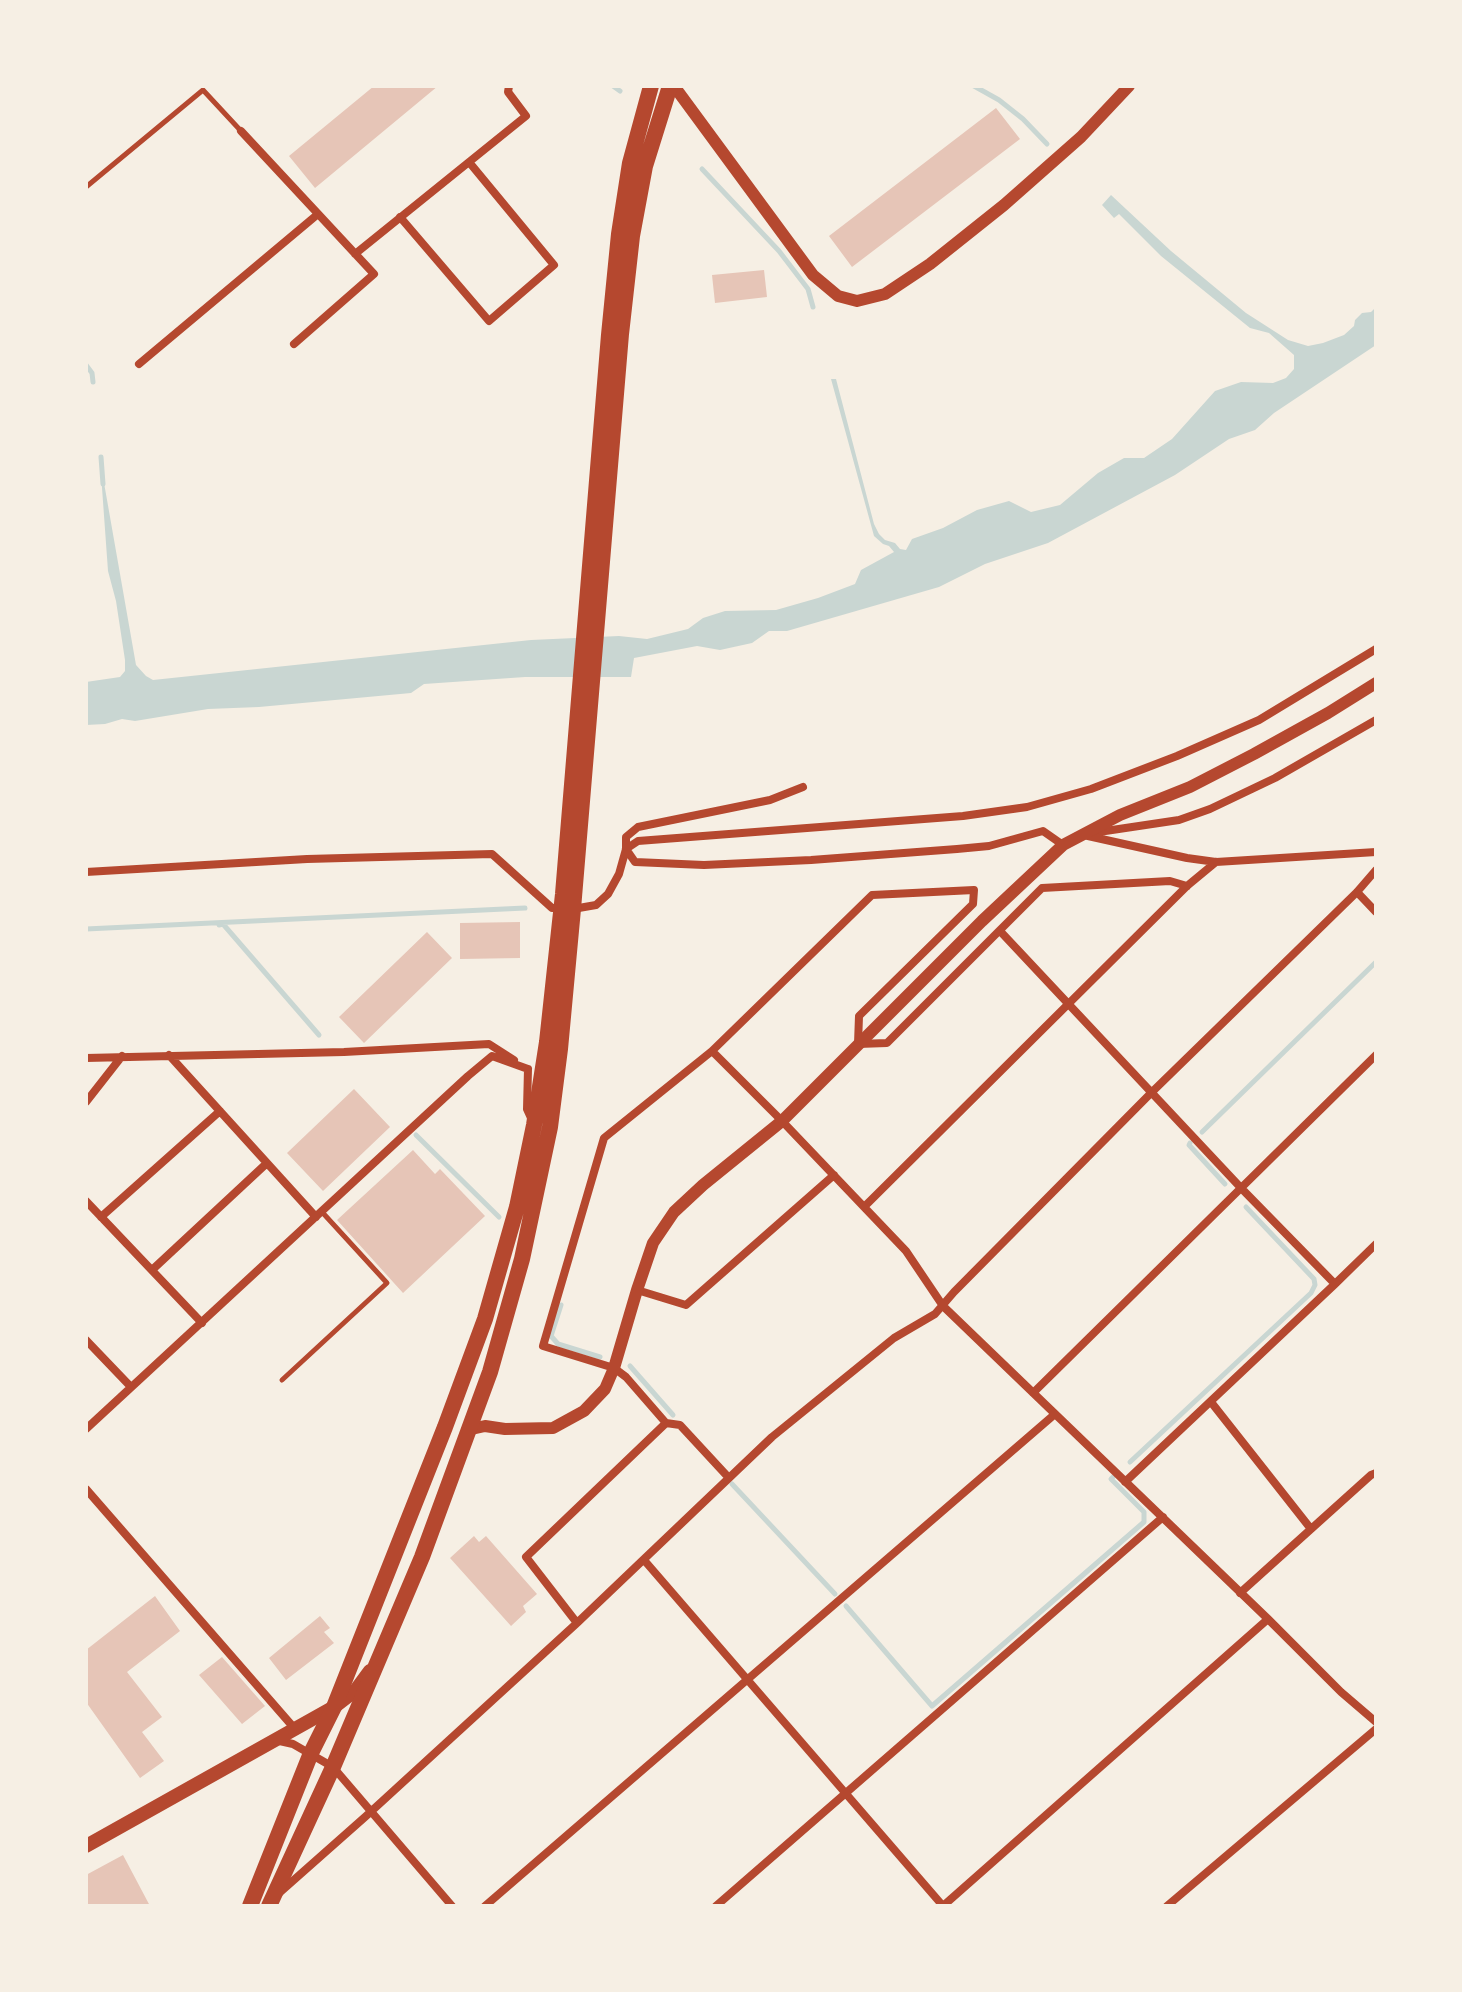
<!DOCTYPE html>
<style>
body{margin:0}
#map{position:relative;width:1462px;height:1992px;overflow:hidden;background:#f6efe4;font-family:"Fira Sans",sans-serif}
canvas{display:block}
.frame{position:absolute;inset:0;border:88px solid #f6efe4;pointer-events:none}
</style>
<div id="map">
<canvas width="1462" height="1992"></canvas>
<div class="frame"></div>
</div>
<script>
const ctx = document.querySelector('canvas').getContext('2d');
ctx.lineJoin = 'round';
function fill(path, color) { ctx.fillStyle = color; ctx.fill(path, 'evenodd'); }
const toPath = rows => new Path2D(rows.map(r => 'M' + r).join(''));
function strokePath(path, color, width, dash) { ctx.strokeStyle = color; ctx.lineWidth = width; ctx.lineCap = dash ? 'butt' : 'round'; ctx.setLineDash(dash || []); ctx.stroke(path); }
const water = toPath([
 [1111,195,1171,251,1246,313,1288,340,1308,346,1323,343,1344,335,1354,326,1355,320,1362,313,1371,312,1376,307,1376,345,1274,413,1255,430,1229,439,1175,475,1048,543,985,564,939,587,787,631,769,631,752,643,720,650,697,646,634,658,631,677,525,677,424,684,411,693,259,707,208,709,135,721,122,719,105,724,86,725,86,682,120,677,125,671,125,660,116,601,108,571,100,460,136,665,146,676,153,680,531,640,619,636,647,639,688,629,703,618,725,611,776,610,818,598,855,584,861,570,894,552,889,546,883,544,874,536,831,379,836,379,874,524,879,534,885,540,895,543,900,549,906,550,912,539,943,528,977,510,1009,501,1031,512,1060,505,1098,473,1124,458,1144,458,1172,439,1215,391,1241,382,1273,383,1286,378,1294,369,1294,355,1269,333,1250,328,1161,256,1119,214,1114,218,1102,205]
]);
const stream = toPath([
 [613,86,620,91],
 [974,86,999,100,1023,119,1047,144],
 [702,169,779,251,808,289,813,307],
 [86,365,92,373,93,382],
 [101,457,103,484],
 [219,925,223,924,319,1035],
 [86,929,525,908],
 [1202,1132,1376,962],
 [416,1135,499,1217],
 [1190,1143,1189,1145,1225,1184],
 [561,1305,551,1336,558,1344,600,1357],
 [630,1366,673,1415],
 [1130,1462,1311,1293,1315,1285,1314,1279,1246,1207],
 [732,1484,835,1594],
 [846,1606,932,1706,1144,1522,1144,1512,1111,1479,1113,1477]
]);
const building = toPath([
 [374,86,438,86,315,188,289,156],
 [996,108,1020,139,852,267,829,236],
 [764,270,767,297,715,303,712,275],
 [520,922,520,958,460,959,460,923],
 [427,932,452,958,364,1043,339,1017],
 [354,1089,390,1127,323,1191,287,1153],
 [413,1150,435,1174,440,1169,485,1216,403,1293,337,1220],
 [474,1536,479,1542,486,1536,537,1594,523,1606,526,1612,511,1626,450,1558],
 [155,1596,180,1631,127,1672,162,1717,142,1732,164,1761,140,1778,86,1702,86,1650],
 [320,1616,330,1628,324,1632,334,1643,286,1680,269,1658],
 [222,1657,265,1706,242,1724,199,1675],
 [123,1855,150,1906,86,1906,86,1875]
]);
const service = toPath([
 [86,187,203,90,241,131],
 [282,1380,387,1283,322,1212]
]);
const minor = toPath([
 [241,131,374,274,294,344],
 [400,217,489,321,554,265,469,162],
 [355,254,526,116,508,92,509,86],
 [139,364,318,214],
 [1092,833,1179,820,1210,809,1275,778,1376,720],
 [1088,836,1187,858,1216,862,1376,852],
 [626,849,638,841,963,816,1027,807,1091,789,1177,756,1259,720,1376,649],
 [626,849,635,862,704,865,811,860,957,849,989,846,1043,831,1063,845],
 [86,872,307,859,492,854,552,908,561,908],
 [1357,892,1376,912],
 [573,909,596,905,608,894,619,874,626,849,626,837,638,827,770,800,803,787],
 [1000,931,1242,1189,1335,1284],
 [712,1051,782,1121,906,1251,943,1306,1268,1619,1341,1692,1376,1722],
 [169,1055,316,1217],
 [86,1058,344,1052,489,1044,514,1060],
 [528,1069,527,1109,532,1120],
 [86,1102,122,1056],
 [86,1201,202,1323],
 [864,1207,1187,886,1216,862],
 [101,1217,220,1111],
 [152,1270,267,1163],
 [637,1290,686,1305,834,1175],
 [86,1340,131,1387],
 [1033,1393,1376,1055],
 [1211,1402,1311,1529],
 [666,1423,680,1425,729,1478],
 [86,1429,468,1076,492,1056,528,1069],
 [1125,1482,1335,1284,1376,1244],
 [86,1489,295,1729],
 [644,1560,943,1906],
 [1240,1593,1371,1475,1376,1473],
 [577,1623,526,1557,666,1423,626,1377,614,1368,543,1346,604,1138,712,1051,872,895,974,890,973,904,859,1016,858,1044,887,1043,1042,888,1170,881,1187,886],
 [275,1740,293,1744,333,1767,452,1906],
 [278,1894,365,1817,577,1623,772,1437,894,1338,935,1314,954,1292,1152,1092,1357,892,1376,870],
 [485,1906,1055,1414],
 [716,1906,1163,1517],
 [943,1906,1268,1619],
 [1167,1906,1376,1729]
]);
const tertiary = toPath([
 [674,86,813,275,838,296,857,301,885,294,930,264,1004,205,1081,137,1129,86],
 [467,1430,485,1426,505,1429,553,1428,584,1411,605,1389,614,1368,637,1290,653,1243,674,1212,703,1185,782,1121,982,921,1063,845,1120,815,1190,787,1254,754,1328,713,1376,683]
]);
const secondary = toPath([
 [86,1846,334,1707,356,1690,370,1671]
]);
const trunk = toPath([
 [250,1906,311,1753,334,1707,445,1427,485,1319,517,1207,534,1125,547,1042,563,894,609,335,619,234,630,163,651,86],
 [269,1906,333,1767,422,1557,490,1372,522,1259,550,1127,560,1049,573,909,621,334,632,236,645,166,670,86]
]);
fill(water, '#c9d6d2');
strokePath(stream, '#c9d6d2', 5);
fill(building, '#e6c5b7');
strokePath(service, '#b5482f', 5);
strokePath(minor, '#b5482f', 8);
strokePath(tertiary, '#b5482f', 12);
strokePath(secondary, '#b5482f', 14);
strokePath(trunk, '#b5482f', 16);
</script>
